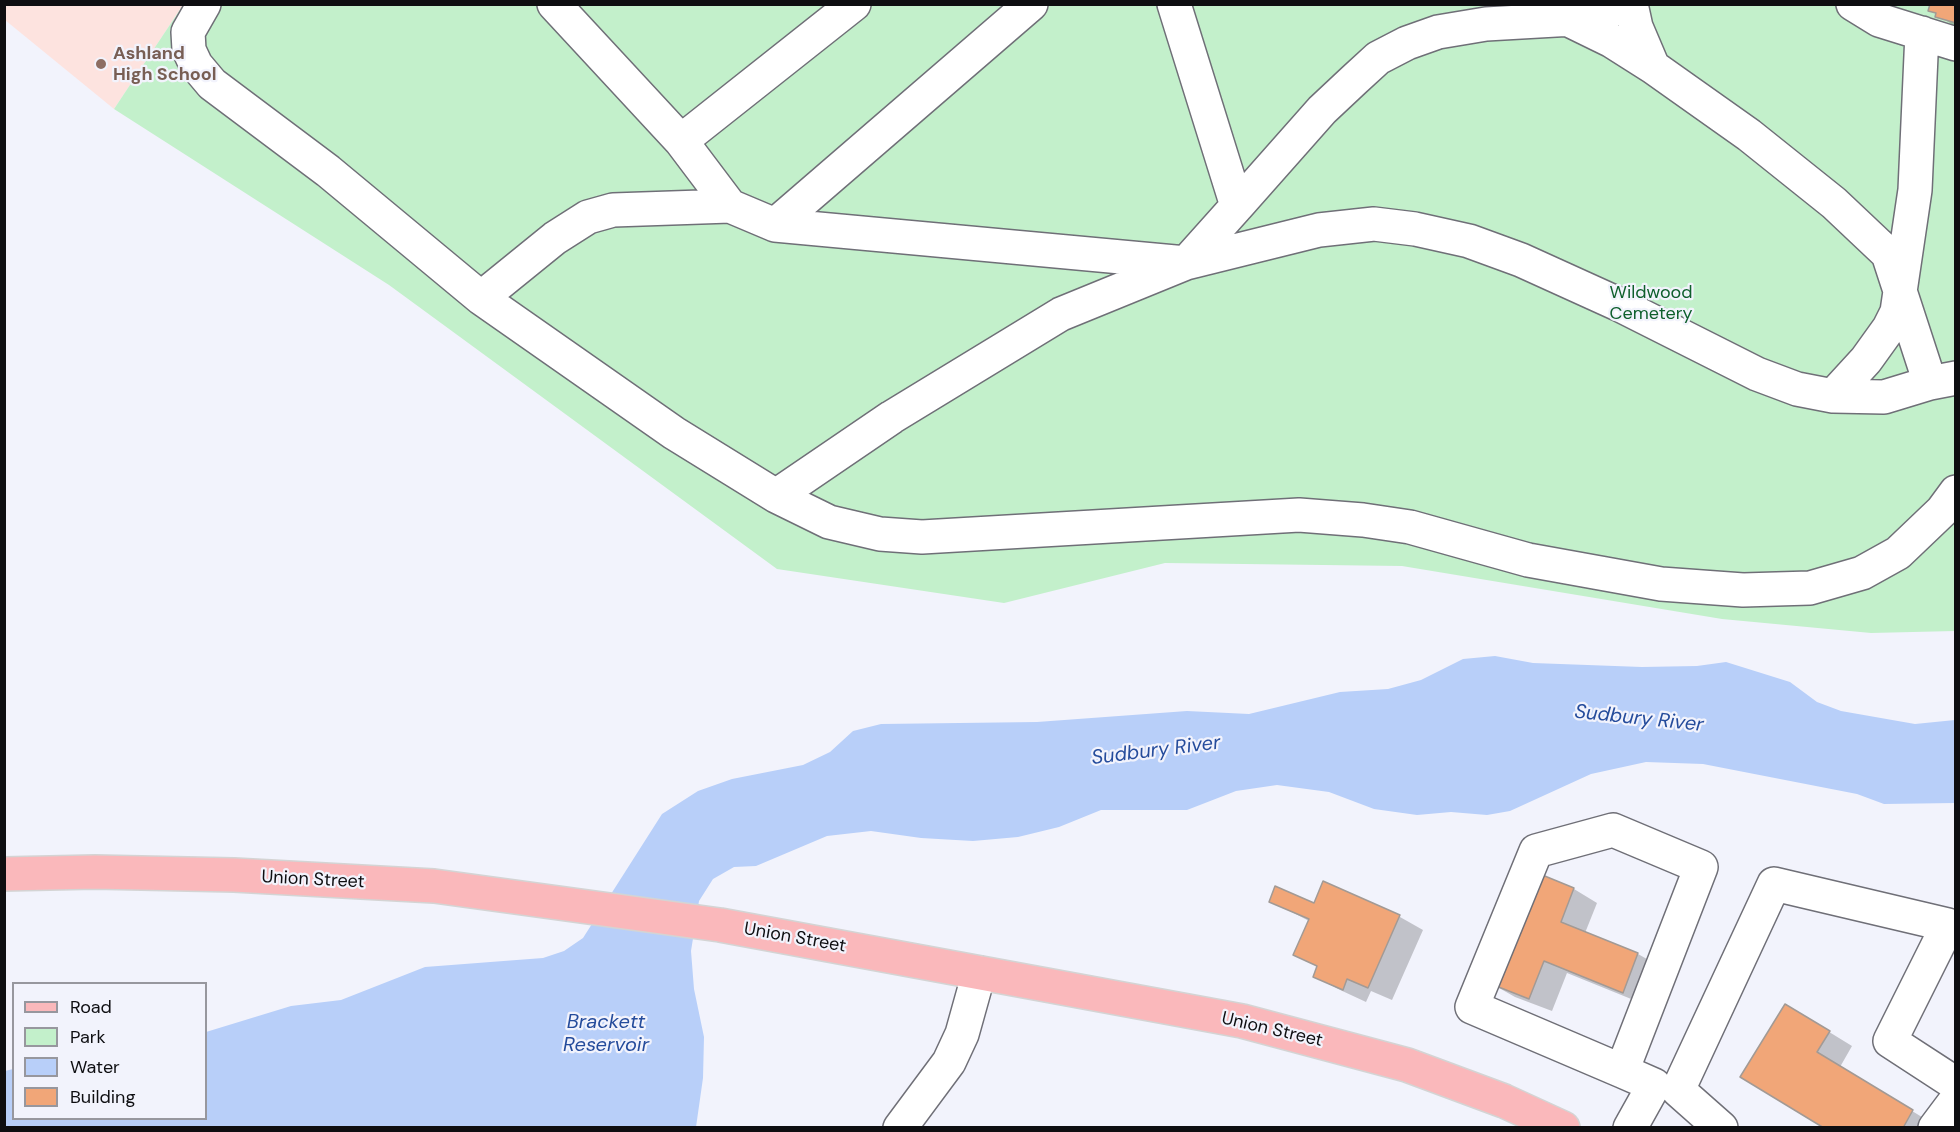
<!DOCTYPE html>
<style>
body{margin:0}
#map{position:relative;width:1960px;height:1132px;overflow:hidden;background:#f2f3fc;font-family:"DM Sans",sans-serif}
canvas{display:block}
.frame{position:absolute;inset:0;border:6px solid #0e0e11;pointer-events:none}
.legend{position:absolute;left:12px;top:982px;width:195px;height:138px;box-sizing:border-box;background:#f2f3fc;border:2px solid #97979e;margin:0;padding:8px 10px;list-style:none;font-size:18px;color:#0e0e11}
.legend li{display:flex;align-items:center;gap:12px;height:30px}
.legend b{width:30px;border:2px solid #97979e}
</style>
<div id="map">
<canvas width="1960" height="1132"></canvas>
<div class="frame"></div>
<ul class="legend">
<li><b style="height:8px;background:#fab8bb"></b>Road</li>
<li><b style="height:16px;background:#c3f0cb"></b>Park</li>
<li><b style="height:16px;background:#b8cff9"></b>Water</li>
<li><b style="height:16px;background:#f1a678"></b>Building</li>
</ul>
</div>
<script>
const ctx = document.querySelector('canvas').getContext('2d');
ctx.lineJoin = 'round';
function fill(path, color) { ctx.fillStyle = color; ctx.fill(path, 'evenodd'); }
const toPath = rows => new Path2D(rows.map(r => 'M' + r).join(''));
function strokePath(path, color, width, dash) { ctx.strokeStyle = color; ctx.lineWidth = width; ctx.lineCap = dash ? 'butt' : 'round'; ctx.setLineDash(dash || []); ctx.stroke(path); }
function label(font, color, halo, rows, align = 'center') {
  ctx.font = font + ' "DM Sans",sans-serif'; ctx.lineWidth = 4.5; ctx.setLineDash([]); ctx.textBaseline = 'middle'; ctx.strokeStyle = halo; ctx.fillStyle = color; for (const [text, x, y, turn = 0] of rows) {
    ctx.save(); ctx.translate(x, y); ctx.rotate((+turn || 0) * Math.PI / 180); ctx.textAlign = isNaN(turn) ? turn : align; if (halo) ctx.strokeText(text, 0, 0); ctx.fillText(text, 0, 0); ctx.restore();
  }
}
const education = toPath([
 [4,5,183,5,114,109,5,20]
]);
const green = toPath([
 [183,5,1955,5,1955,631,1871,633,1722,619,1402,566,1165,563,1004,603,777,569,389,285,114,109]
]);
const water = toPath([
 [1495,656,1533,663,1642,667,1697,666,1726,662,1790,682,1817,702,1841,711,1915,724,1955,720,1955,803,1884,804,1857,794,1703,764,1646,762,1591,774,1510,811,1487,815,1451,812,1417,815,1374,809,1329,792,1277,785,1236,791,1187,810,1101,810,1059,827,1018,837,973,841,921,838,871,831,827,836,756,866,734,867,713,879,699,901,691,951,694,989,704,1037,703,1078,696,1127,5,1128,5,1071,13,1069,14,1118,206,1118,206,1032,291,1006,341,1000,425,967,543,958,564,951,583,938,662,814,698,791,732,779,803,765,830,752,853,731,881,724,1037,722,1187,711,1249,714,1340,692,1388,689,1421,680,1463,659]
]);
const shadow = toPath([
 [1956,4,1956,27,1930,10],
 [1536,874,1574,889,1597,903,1585,933,1638,954,1661,967,1646,1005,1567,973,1552,1011,1515,997,1492,984],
 [1324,883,1400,917,1423,930,1392,1000,1371,991,1366,1002,1338,989,1314,976,1318,967,1295,954,1309,921,1271,901,1315,905],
 [1808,1019,1852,1046,1840,1067,1935,1125,1934,1128,1827,1128]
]);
const building = toPath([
 [1930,4,1956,4,1956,23,1935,17,1936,13,1928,11,1930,4],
 [1535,872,1574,888,1561,922,1638,953,1623,993,1544,961,1529,999,1491,984,1535,872],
 [1323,881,1400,915,1368,988,1347,979,1343,990,1313,977,1317,966,1293,955,1309,919,1269,902,1275,886,1314,903,1323,881],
 [1785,1004,1830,1031,1817,1052,1913,1110,1903,1128,1824,1128,1740,1077,1785,1004]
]);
const minor = toPath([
 [204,4,188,32,189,50,196,65,212,84,328,171,481,298,674,433,776,496,829,522,880,534,922,537,1299,515,1363,520,1410,527,1528,560,1661,584,1743,590,1810,588,1862,573,1898,553,1942,511,1956,492],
 [554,4,681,141,730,206],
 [1174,4,1237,206,1322,110,1354,80,1378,58,1407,43,1438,32,1486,24,1591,18,1629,4],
 [1853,4,1879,20,1956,44],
 [1569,20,1612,41,1653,67,1636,27,1631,4],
 [1653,67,1749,135,1834,203,1888,254,1930,383],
 [681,141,854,4],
 [1237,206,1186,263,1319,230,1374,224,1415,229,1469,241,1521,260,1618,304,1757,374,1797,389,1833,396,1884,397,1930,383,1956,378],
 [775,225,1186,263,1061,314,892,417,776,496],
 [481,298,555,238,588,217,613,210,730,206,775,225,1031,4],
 [1833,396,1866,360,1889,328,1897,312,1915,190,1922,33],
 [1622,1071,1701,867,1613,830,1536,851,1472,1007,1622,1071,1654,1085,1630,1128],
 [900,1128,949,1062,962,1034,979,973],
 [1721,1128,1678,1090,1774,884,1948,925,1890,1041,1956,1084],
 [1935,1128,1956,1100]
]);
const major = toPath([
 [4,874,95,872,234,875,434,886,720,925,1242,1021,1407,1065,1504,1101,1563,1128]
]);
const markers = [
 [101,64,6,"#8d6e63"]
];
const educationNames = [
 ["Ashland",113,54],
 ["High School",113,75]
];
const parkNames = [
 ["Wildwood",1651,293],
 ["Cemetery",1651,314]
];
const streetNames = [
 ["Union Street",313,880,3],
 ["Union Street",795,938,10],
 ["Union Street",1272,1030,13]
];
const waterNames = [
 ["Sudbury River",1639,719,6],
 ["Sudbury River",1156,751,-7],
 ["Brackett",606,1023],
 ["Reservoir",606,1046]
];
fill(education, '#fde3df');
fill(green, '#c3f0cb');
fill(water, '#b8cff9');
fill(shadow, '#0003');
fill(building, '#f1a678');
strokePath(building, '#a29a95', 1.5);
strokePath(minor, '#6f6f77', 36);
strokePath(major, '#d4d4d4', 36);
strokePath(minor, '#fff', 33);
strokePath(major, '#fab8bb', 33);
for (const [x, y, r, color] of markers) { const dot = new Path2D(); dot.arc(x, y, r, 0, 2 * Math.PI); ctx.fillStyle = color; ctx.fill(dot); strokePath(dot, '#f2f3fc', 2); }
label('bold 18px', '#785e54', '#f2f3fc', educationNames, 'left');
label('18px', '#0e5f2c', '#f2f3fc', parkNames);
label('18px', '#0e0e11', '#f2f3fc', streetNames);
label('italic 20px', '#254c9c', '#f2f3fc', waterNames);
</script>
